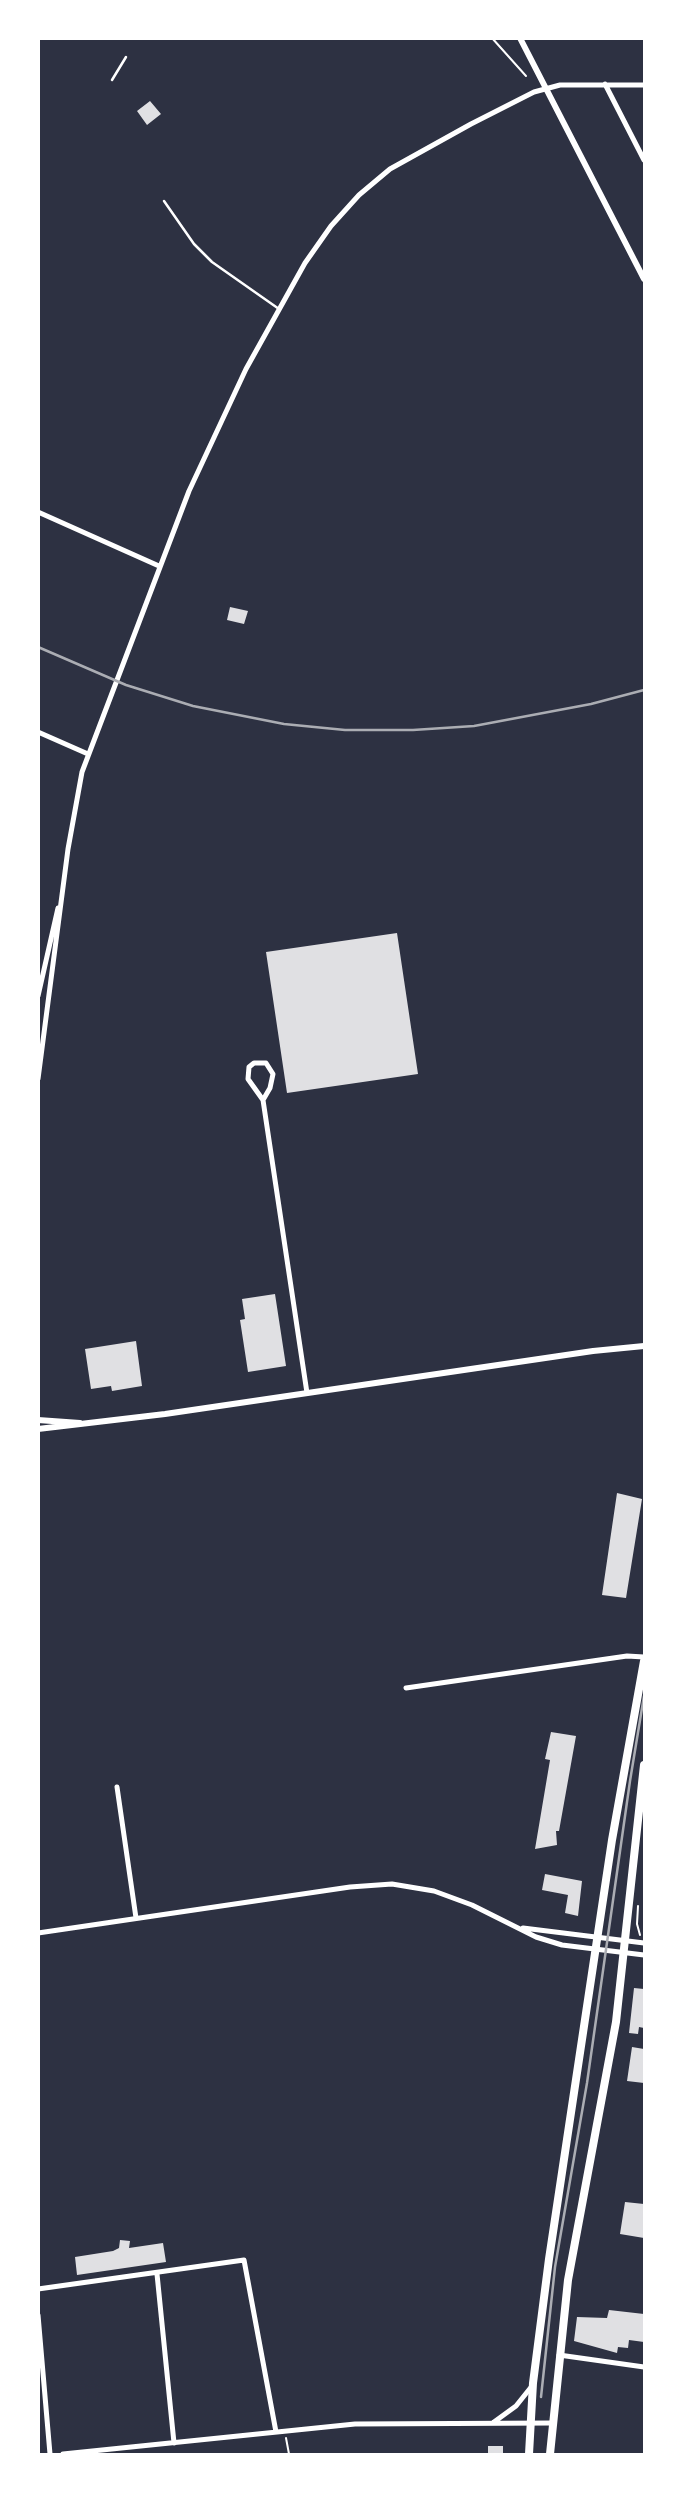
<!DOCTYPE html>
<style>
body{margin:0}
#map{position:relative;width:683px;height:2493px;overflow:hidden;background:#2d3142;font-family:Overpass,sans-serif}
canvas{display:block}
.frame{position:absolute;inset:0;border:40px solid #fff;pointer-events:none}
</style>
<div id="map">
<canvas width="683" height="2493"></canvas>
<div class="frame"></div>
</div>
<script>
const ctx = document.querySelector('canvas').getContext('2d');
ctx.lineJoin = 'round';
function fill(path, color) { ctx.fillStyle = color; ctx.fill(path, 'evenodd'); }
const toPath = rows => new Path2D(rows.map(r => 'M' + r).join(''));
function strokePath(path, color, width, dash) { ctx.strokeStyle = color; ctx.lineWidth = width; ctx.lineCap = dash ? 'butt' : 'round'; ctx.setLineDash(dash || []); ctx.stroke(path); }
const building = toPath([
 [150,101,161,114,147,125,137,111],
 [230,607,248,611,244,624,227,620],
 [397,933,418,1074,287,1093,266,952],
 [275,1294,286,1366,248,1372,240,1320,245,1319,242,1299],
 [136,1341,142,1386,112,1391,111,1386,91,1389,85,1349],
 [617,1493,642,1499,626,1598,602,1595],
 [551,1732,576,1736,559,1831,556,1831,557,1845,535,1849,550,1760,545,1759],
 [545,1874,582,1881,578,1916,565,1913,568,1895,542,1890],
 [634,1988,644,1989,644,2028,639,2027,638,2034,629,2033],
 [632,2047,644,2049,644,2083,627,2081],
 [625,2202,644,2204,644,2238,620,2234],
 [120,2240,130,2241,129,2248,163,2243,166,2262,77,2275,75,2257,113,2251,119,2248],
 [609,2310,644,2314,644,2342,629,2340,628,2348,618,2347,617,2353,574,2341,577,2317,607,2318],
 [488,2446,503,2446,503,2454,488,2454]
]);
const path = toPath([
 [492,38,526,76],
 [638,1906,637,1924,640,1935],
 [286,2438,289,2454]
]);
const service = toPath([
 [112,80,126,57],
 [164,201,194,244,212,262,279,309]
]);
const minor = toPath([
 [605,84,644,160],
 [38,512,159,566],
 [38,732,88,754],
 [38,996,58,908],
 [38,1079,68,849,82,772,189,491,246,369,305,263,331,226,359,195,390,169,471,124,534,92,560,85,644,85],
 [263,1100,270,1088,273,1074,266,1063,254,1063,249,1067,248,1079,263,1100,307,1393],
 [406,1688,627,1656,644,1657],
 [117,1787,136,1918],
 [523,1928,644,1943],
 [38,1933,350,1887,392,1884,434,1891,472,1905,536,1937,562,1945,644,1955],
 [157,2274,174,2443],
 [38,2289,244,2260,276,2432],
 [38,2315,50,2454],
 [559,2355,644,2367],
 [494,2422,516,2406,532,2386],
 [63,2454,355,2424,553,2423]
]);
const tertiary = toPath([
 [520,38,644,279],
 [38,1420,80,1423],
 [38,1429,165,1414,593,1351,644,1346]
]);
const primary = toPath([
 [529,2454,533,2383,549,2259,612,1840,644,1661],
 [550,2454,568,2280,616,2022,644,1765]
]);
const rail = toPath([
 [38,647,126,685,193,706,284,724,345,730,413,730,474,726,591,704,644,690],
 [541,2397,555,2267,587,2083,630,1781,644,1696]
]);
fill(building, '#e0e0e3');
strokePath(path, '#fff', 2);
strokePath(service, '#fff', 2.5);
strokePath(minor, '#fff', 5);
strokePath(tertiary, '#fff', 6);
strokePath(primary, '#fff', 8);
strokePath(rail, '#abadb3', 2.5);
</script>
